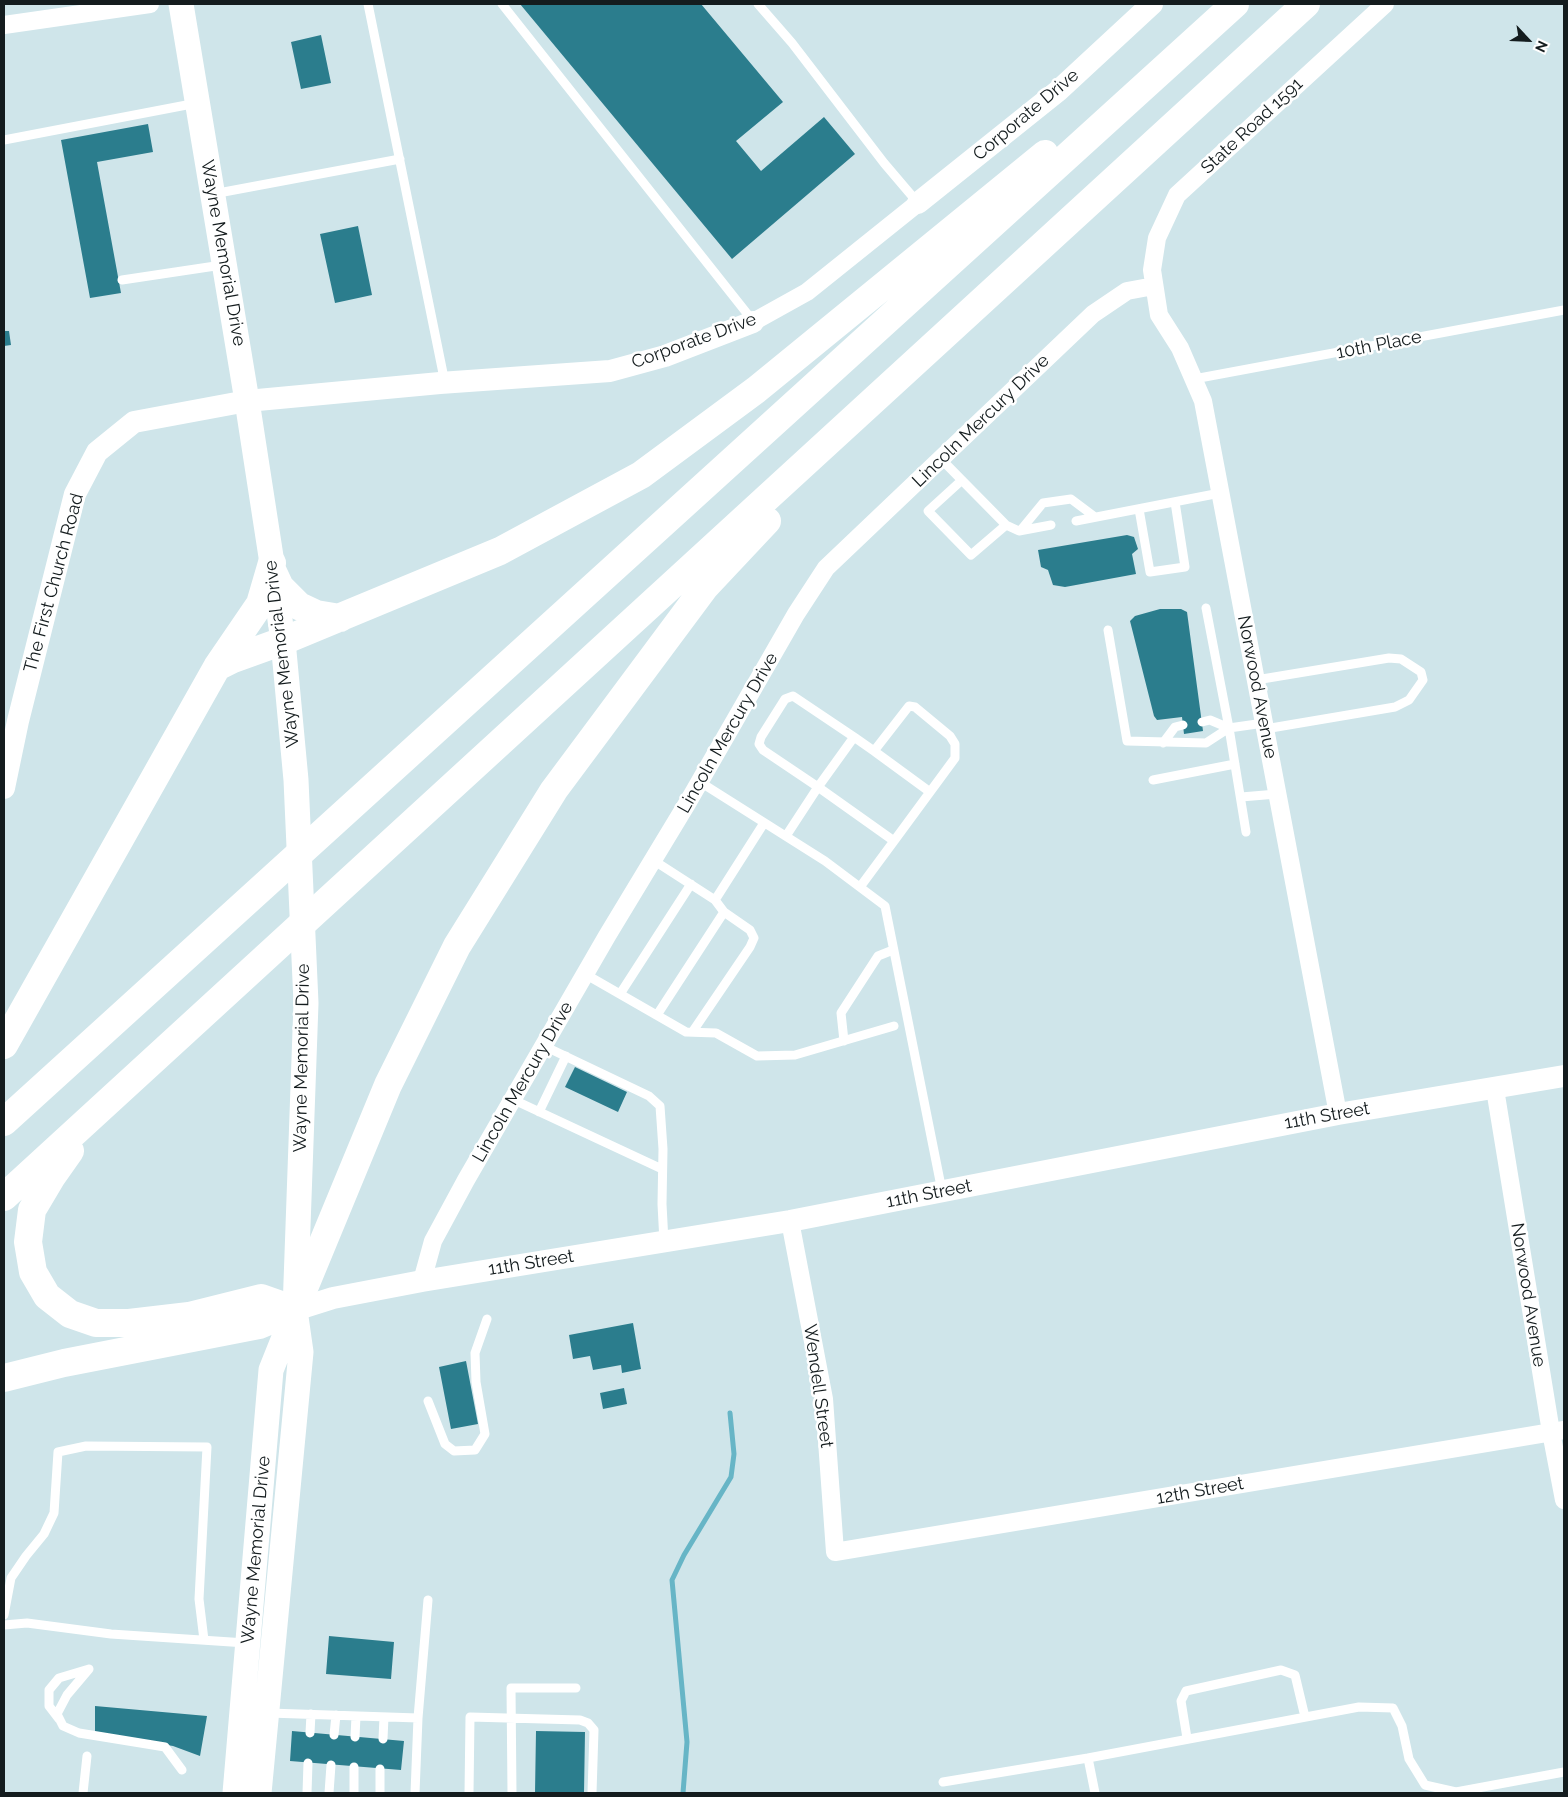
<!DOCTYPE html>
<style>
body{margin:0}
#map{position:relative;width:1568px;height:1797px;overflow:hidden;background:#cfe5ea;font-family:Raleway,sans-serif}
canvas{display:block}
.frame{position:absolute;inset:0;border:5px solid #141c1e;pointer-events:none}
.north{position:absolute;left:1503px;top:15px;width:50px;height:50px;-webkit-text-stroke:4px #fff;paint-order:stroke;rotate:115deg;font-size:14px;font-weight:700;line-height:20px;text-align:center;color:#141c1e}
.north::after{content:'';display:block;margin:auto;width:18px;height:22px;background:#141c1e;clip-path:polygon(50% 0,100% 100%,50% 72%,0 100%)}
</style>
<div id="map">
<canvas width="1568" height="1797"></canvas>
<div class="frame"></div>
<div class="north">N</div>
</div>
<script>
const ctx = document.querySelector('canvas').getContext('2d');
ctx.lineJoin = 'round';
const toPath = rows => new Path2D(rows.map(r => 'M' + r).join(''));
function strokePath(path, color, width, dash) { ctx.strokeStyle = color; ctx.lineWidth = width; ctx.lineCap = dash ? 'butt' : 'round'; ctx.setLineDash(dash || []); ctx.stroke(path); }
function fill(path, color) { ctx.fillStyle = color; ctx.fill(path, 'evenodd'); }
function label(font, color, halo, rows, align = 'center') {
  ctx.font = font + ' Raleway,sans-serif'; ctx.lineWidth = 5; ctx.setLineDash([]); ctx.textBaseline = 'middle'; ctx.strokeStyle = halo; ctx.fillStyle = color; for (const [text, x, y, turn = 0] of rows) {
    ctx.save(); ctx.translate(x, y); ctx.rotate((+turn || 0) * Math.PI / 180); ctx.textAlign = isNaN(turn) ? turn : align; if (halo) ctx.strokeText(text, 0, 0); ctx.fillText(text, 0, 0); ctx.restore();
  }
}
const stream = toPath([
 [683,1793,687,1742,672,1580,684,1555,731,1477,734,1454,730,1413]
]);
const building = toPath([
 [520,4,701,4,783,102,736,141,761,171,824,117,855,154,732,259],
 [321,35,331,83,301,89,291,42],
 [148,124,153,152,97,162,121,293,90,298,61,140],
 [358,226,372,295,335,303,320,234],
 [4,331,9,331,11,345,4,346],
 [1127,535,1134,537,1138,549,1132,554,1136,574,1065,587,1053,585,1048,570,1041,567,1038,550],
 [1160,609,1181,609,1187,612,1203,731,1184,734,1182,717,1157,720,1154,716,1130,621,1135,616],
 [575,1067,627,1092,618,1112,565,1087],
 [633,1323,641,1369,622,1373,621,1365,593,1370,590,1356,573,1359,569,1335],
 [466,1361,478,1424,451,1429,439,1367],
 [624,1388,627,1404,603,1409,600,1393],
 [329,1636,394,1642,391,1679,326,1674],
 [95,1706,207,1716,200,1756,173,1746,95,1733],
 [292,1731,404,1741,401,1770,290,1761],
 [536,1731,585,1732,584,1793,535,1793]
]);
const service = toPath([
 [368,4,445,383],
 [502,4,753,321],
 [758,4,792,43,884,163,918,203],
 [4,140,197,103],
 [213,194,400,159],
 [122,280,222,265],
 [1194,379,1564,310],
 [941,459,1006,525,1019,531,1051,525],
 [962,480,928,511,971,555,1006,525],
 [1139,509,1150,572,1185,567,1175,502],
 [1076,521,1220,493],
 [1020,531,1043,503,1071,499,1095,517],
 [1206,608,1229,728,1264,723],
 [1108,630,1127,741,1206,743,1229,728],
 [1256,680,1389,658,1401,659,1421,672,1423,680,1409,700,1395,707,1265,729],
 [1202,722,1210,720,1229,728],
 [1229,728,1246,832],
 [854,737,874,751,909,706,915,707,950,736,955,744,955,758,894,841],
 [1163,743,1175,727,1183,725],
 [874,751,930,792],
 [1153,780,1235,764],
 [700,782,825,861,885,906,942,1191],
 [1241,797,1277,794],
 [786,836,818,787,854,737,793,696,785,699,761,737,759,744,763,750,818,787,894,841,860,887],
 [653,860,715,900,724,912,750,930,754,938,750,947,693,1031],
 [715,900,764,823],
 [585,974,686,1032,716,1033,757,1056,795,1055,894,1026],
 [620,994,691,884],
 [657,1015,724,912],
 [844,1041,841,1013,878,956,893,950],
 [544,1046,649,1096,660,1106,663,1149,662,1204,664,1242],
 [514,1100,662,1169],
 [539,1112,566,1056],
 [428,1401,445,1444,454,1451,475,1450,485,1434,476,1382,475,1353,487,1319],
 [4,1615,11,1578,26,1556,44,1534,54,1513,58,1452,86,1446,207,1447,199,1599,204,1640],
 [4,1625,27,1623,111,1634,246,1643],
 [89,1669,67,1695,57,1714,63,1726,79,1733,165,1747,182,1770],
 [269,1713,418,1718,415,1793],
 [418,1718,428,1600],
 [59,1719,49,1706,49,1690,59,1678,89,1669],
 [310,1733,311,1714],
 [334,1735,336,1715],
 [355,1737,356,1716],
 [1187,1738,1181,1701,1186,1691,1281,1670,1295,1675,1305,1717],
 [383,1739,384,1717],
 [943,1782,1088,1758],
 [83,1793,87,1756],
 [307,1793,308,1763],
 [329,1793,331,1765],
 [354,1793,354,1767],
 [380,1793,380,1769],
 [469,1793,470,1717,580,1720,588,1723,594,1730,592,1793],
 [512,1793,511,1688,576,1688],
 [1095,1793,1088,1758,1359,1707,1393,1708,1402,1726,1409,1759,1425,1785,1456,1792,1564,1772]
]);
const minor = toPath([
 [4,25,150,4],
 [753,322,807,292,918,203],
 [1495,1089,1551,1432,1564,1500],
 [1338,1114,1203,401,1180,348,1159,315,1152,270,1157,238,1177,195,1385,4],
 [790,1221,824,1399,835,1552,1564,1430],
 [422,1281,433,1241,466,1180,607,936,688,802,796,614,826,568,1093,314,1127,291,1154,286]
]);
const tertiary = toPath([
 [918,203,1058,91,1152,4],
 [4,788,18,721,75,494,97,452,134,422,247,401,440,383,610,371,665,356,753,322],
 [295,1310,333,1298,422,1281,790,1221,1338,1114,1564,1076]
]);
const secondary = toPath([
 [181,4,247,401,272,563,283,641,296,780,306,1003,295,1310,301,1352,259,1793],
 [235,1793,271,1370,295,1310]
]);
const motorway = toPath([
 [273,572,280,587,299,606,316,614,340,618],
 [217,667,260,604,272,563],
 [4,1045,217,667,233,659,283,641,500,551,641,475,756,390,1045,154],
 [4,1122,1235,4],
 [70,1151,51,1178,32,1210,28,1242,33,1272,47,1296,70,1314,96,1323,129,1323,189,1316,261,1298,295,1310],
 [4,1197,1306,4],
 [4,1378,64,1363,259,1325,295,1310,388,1085,457,946,554,790,705,587,767,521]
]);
const streetNames = [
 ["Corporate Drive",1026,115,-40],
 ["State Road 1591",1252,126,-43],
 ["Wayne Memorial Drive",223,253,80],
 ["Corporate Drive",694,341,-20],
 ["10th Place",1379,345,-11],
 ["Lincoln Mercury Drive",981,421,-44],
 ["The First Church Road",54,583,-75],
 ["Wayne Memorial Drive",282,654,-97],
 ["Norwood Avenue",1257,687,79],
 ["Lincoln Mercury Drive",728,733,-60],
 ["Wayne Memorial Drive",302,1058,-89],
 ["Lincoln Mercury Drive",523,1082,-60],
 ["11th Street",1327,1116,-10],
 ["11th Street",929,1194,-11],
 ["11th Street",531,1263,-9],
 ["Norwood Avenue",1528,1295,81],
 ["Wendell Street",818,1386,82],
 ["12th Street",1200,1491,-10],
 ["Wayne Memorial Drive",256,1550,-85]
];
strokePath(stream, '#67b5c6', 5);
fill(building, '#2b7d8d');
strokePath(service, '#fff', 9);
strokePath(minor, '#fff', 18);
strokePath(tertiary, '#fff', 22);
strokePath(secondary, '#fff', 25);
strokePath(motorway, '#fff', 28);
label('18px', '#141c1e', '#fff', streetNames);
</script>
